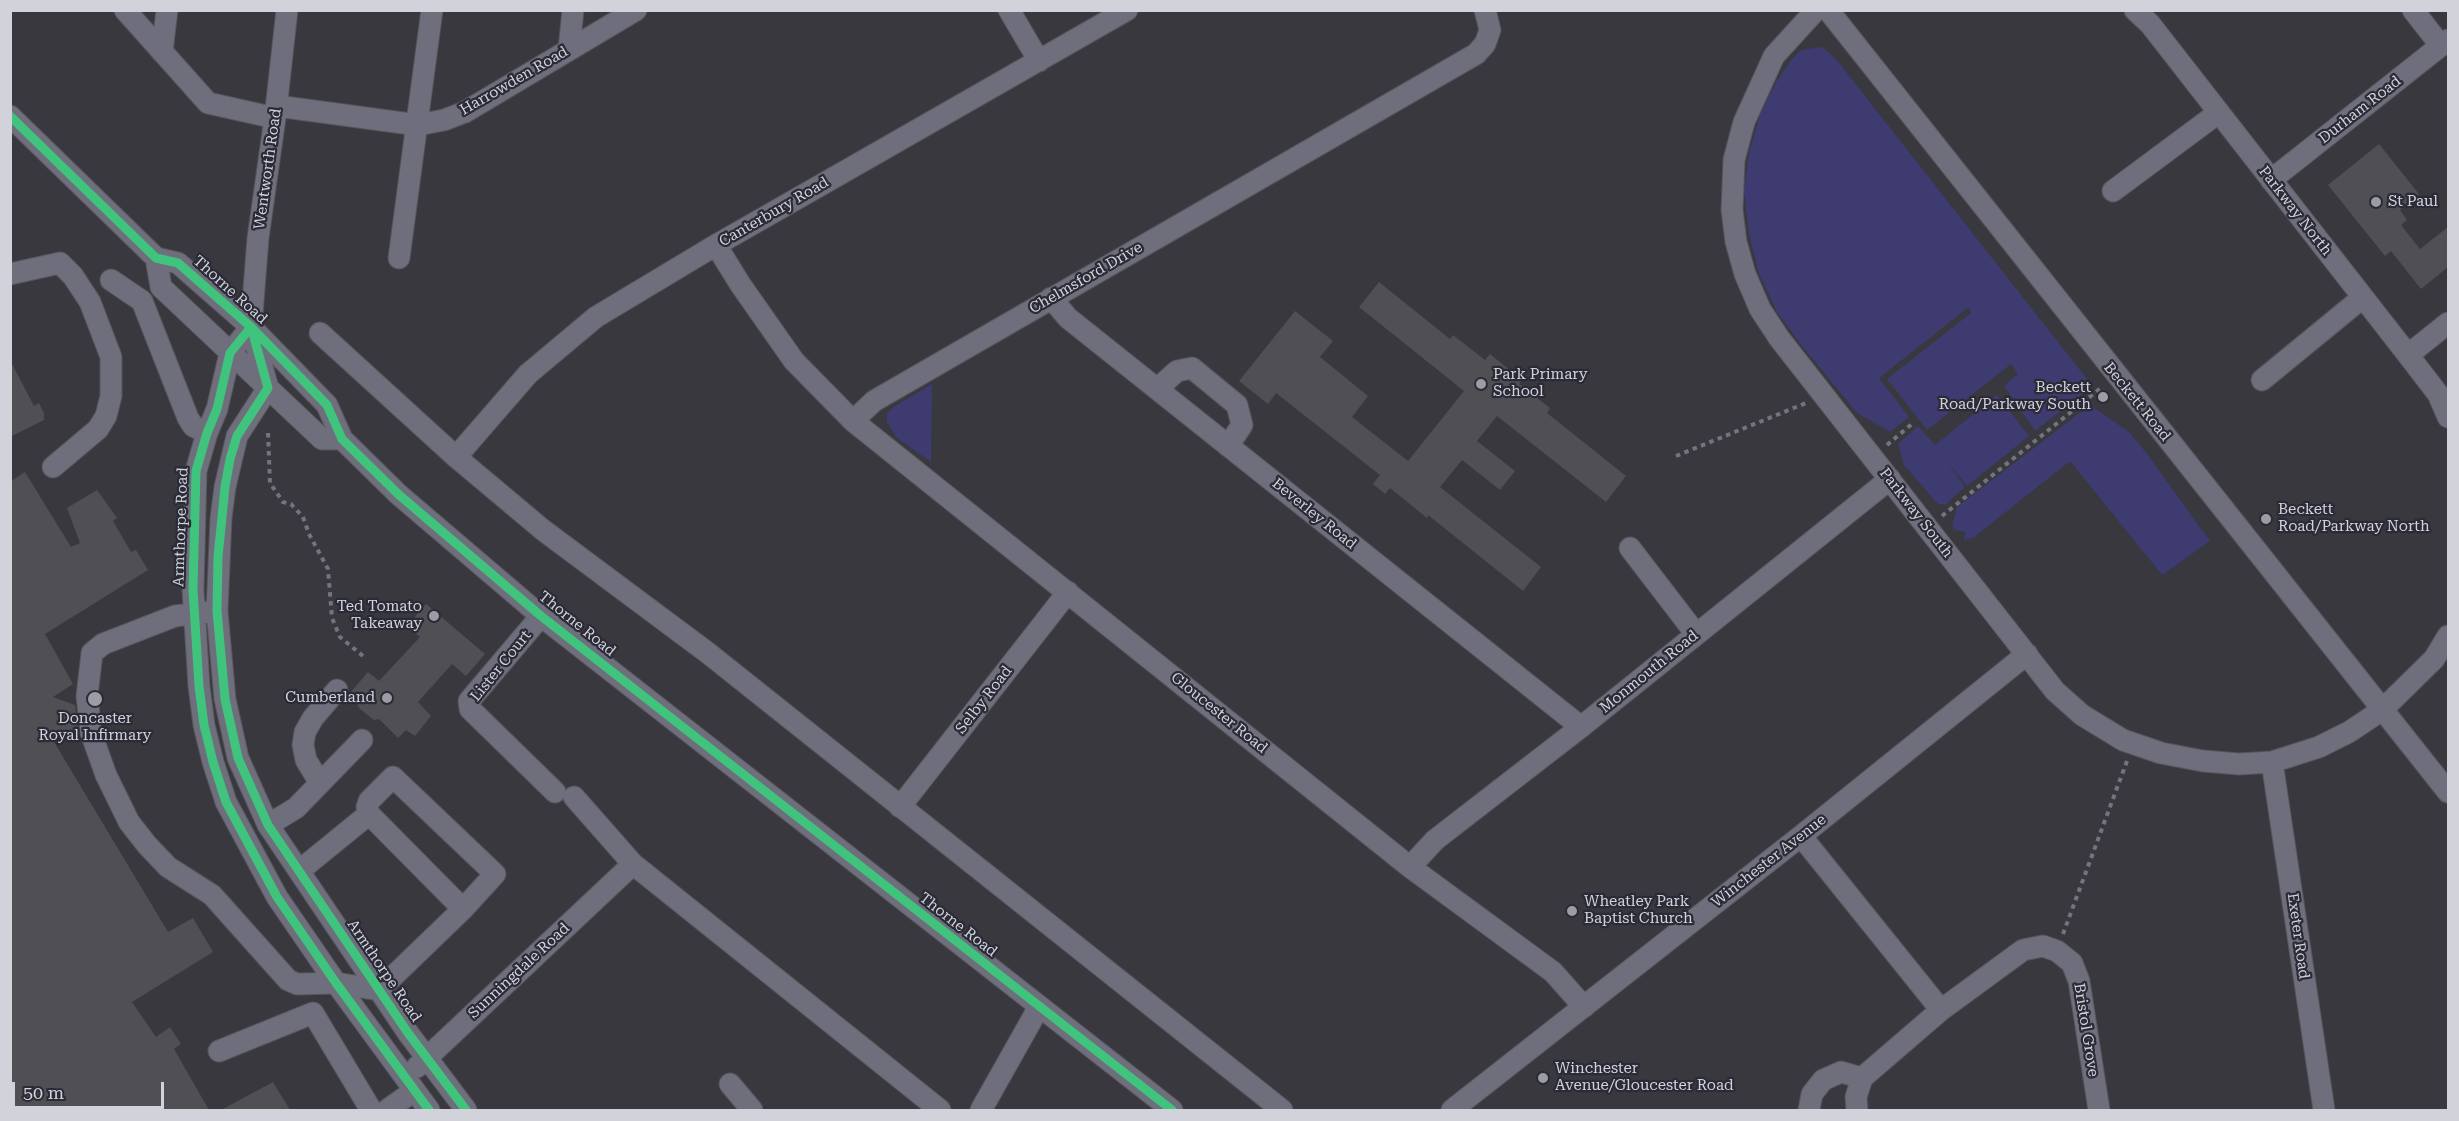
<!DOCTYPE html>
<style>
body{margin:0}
#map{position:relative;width:2459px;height:1121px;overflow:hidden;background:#38383e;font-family:"Roboto Serif",serif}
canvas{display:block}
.frame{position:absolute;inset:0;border:12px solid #d2d2db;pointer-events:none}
.scale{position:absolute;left:12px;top:1082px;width:152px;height:27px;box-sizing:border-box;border:3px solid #d2d2db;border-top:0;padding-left:8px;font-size:18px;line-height:21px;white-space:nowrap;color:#d2d2db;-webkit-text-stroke:4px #2a2b37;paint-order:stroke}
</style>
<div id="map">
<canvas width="2459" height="1121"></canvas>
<div class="frame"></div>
<div class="scale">50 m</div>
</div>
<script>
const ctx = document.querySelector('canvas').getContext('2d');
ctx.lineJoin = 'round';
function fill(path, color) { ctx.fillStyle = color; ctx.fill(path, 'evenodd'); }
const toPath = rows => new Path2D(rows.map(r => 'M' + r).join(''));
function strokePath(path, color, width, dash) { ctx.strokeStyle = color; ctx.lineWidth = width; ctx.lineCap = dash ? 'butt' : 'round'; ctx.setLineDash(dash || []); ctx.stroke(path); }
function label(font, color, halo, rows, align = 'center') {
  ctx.font = font + ' "Roboto Serif",serif'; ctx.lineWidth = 4.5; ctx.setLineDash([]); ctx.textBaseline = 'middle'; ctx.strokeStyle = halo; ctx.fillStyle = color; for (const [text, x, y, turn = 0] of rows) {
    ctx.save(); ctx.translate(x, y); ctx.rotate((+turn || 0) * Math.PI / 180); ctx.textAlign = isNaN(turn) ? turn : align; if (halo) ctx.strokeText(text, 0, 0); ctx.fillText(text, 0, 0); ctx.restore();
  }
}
const green = toPath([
 [1822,47,1836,59,2087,379,2086,391,2035,431,2004,386,2018,374,2011,364,1927,430,1887,379,1971,313,1969,307,1879,378,1909,417,1890,432,1857,413,1799,342,1777,312,1759,274,1749,234,1744,191,1749,152,1761,112,1776,82,1791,60,1801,50],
 [932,384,931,462,896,437,887,422,887,413,895,406],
 [1997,395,2029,436,1967,486,1947,461,1965,487,1945,505,1938,504,1904,465,1898,444,1918,426,1935,445],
 [2090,405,2129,432,2148,455,2210,541,2162,575,2070,461,1973,538,1964,540,1965,532,1955,530,1952,526,1957,507]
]);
const building = toPath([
 [2379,144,2419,194,2400,210,2407,220,2401,225,2420,249,2448,227,2448,267,2421,289,2391,251,2385,256,2328,185],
 [1379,282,1450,339,1453,335,1485,360,1490,354,1522,380,1519,384,1550,408,1547,413,1626,476,1606,502,1497,416,1477,441,1515,471,1500,490,1462,460,1440,487,1541,567,1523,591,1428,515,1427,518,1390,488,1385,494,1373,484,1380,475,1276,393,1268,404,1239,381,1295,311,1333,341,1320,357,1368,396,1352,417,1408,461,1464,391,1359,307],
 [10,360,34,406,39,403,44,413,44,420,10,437],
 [25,472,71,547,80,543,67,508,97,490,117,518,113,521,131,552,136,550,148,570,45,634,73,684,53,697,75,705,79,738,78,742,51,737,168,932,193,918,213,952,132,1002,156,1037,170,1027,181,1044,174,1049,209,1110,10,1110,10,482],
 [426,604,485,654,466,676,452,664,418,702,431,716,415,736,406,730,398,738,379,719,374,720,360,709,350,693,368,672,379,681,420,637,407,626],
 [273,1082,290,1110,221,1110]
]);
const path = toPath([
 [268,433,270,483,283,502,291,504,303,517,309,534,328,569,332,618,340,637,363,656],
 [1887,445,1913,423],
 [1676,456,1806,403],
 [1942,516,2102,387],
 [2063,934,2127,761]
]);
const minor = toPath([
 [125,10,208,103,275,118],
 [287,10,275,118,258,238,251,327,268,388,237,436,225,487,221,518,217,611,225,699,238,758,268,825,408,1033,466,1110],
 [1009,10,1039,61],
 [1816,10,1774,56,1744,122,1734,160,1732,210,1736,242,1745,274,1760,309,1779,338,2055,691,2082,715,2123,740,2161,753,2203,761,2239,764,2272,762,2319,747,2349,732,2382,710,2434,659,2448,636],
 [1828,10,2448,792],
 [2135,10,2150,24,2408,355,2438,394,2448,417],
 [2413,10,2441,46],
 [569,49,573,10],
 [162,52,167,10],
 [277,106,418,125,444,120,465,112,636,10],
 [10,116,156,258,178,263,251,327,327,405,342,439,398,494,541,616,1172,1110],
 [2271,180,2448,40],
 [2113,191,2218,113],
 [716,245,740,284,794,361,853,421,874,401,1476,54,1485,44,1490,30,1485,10],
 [156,258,161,287,322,439,342,439],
 [399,258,432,10],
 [10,274,60,263,73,276,90,302,111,357,111,396,106,416,98,429,53,467],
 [111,280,142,301,188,418,193,426,207,433],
 [1051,298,1068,318,1581,727],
 [251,327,230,353,217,409,207,433,196,471,193,590,199,686,204,725,213,762,226,802,277,897,336,983,429,1110],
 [320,333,456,457,543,530,708,653,1282,1110],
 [2408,355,2448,323],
 [2262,380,2362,298],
 [1157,389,1177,371,1192,368,1237,405,1242,425,1228,446],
 [853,421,1410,867,1553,972,1584,1007],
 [456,457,528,374,596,317,716,245,1127,10],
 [1630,548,1696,634],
 [217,611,175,616,103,644,92,653,87,696,91,733,106,775,129,822,147,845,168,867,212,895,288,980,297,984,336,983,379,990,463,909,495,874,393,777,369,801,367,807,369,814,299,871],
 [541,616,469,701,470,709,555,792],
 [2272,762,2324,1110],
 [320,783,306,760,303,745,305,732,313,718,337,690],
 [574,797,633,864,940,1110],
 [900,807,1068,592],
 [369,814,463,909],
 [268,825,296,808,362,740],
 [1801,836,1941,1010],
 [1410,867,1435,840,1581,727,1890,479],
 [219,1051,313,1013,371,1110],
 [417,1067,633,864],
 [730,1084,752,1110],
 [387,1110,414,1091],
 [981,1110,1039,1007],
 [1452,1110,1801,836,2027,654],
 [1809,1110,1812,1094,1823,1080,1841,1072,1862,1078],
 [1857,1110,1856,1097,1862,1078,1941,1010,2023,950,2043,946,2057,951,2072,963,2079,981,2099,1110]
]);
const cycleway = toPath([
 [10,116,156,258,178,263,251,327,327,405,342,439,398,494,541,616,1172,1110],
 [251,327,230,353,217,409,207,433,196,471,193,590,199,686,204,725,213,762,226,802,277,897,336,983,429,1110],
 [252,330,268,388,237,436,230,459,225,487,218,557,217,611,225,699,238,758,268,825,408,1033,466,1110]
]);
const markers = [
 [2376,202,6,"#9c9ca4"],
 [1481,384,6,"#9c9ca4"],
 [2103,397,6,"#9c9ca4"],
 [2266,519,6,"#9c9ca4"],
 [434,616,6,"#9c9ca4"],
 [387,698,6,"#9c9ca4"],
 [95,699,8,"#9c9ca4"],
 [1572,911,6,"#9c9ca4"],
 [1543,1078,6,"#9c9ca4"]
];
const streetNames = [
 ["Harrowden Road",514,81,-30],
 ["Durham Road",2360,110,-38],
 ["Wentworth Road",268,169,-82],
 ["Parkway North",2295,211,52],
 ["Canterbury Road",774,212,-30],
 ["Chelmsford Drive",1086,278,-30],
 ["Thorne Road",230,290,42],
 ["Beckett Road",2137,402,51],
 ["Parkway South",1916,513,52],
 ["Beverley Road",1314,514,39],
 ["Armthorpe Road",181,527,-88],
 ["Thorne Road",577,624,39],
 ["Lister Court",501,666,-51],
 ["Monmouth Road",1649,672,-39],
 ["Selby Road",984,700,-52],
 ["Gloucester Road",1219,713,39],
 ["Winchester Avenue",1769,861,-38],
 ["Thorne Road",958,925,38],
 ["Exeter Road",2298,936,82],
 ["Armthorpe Road",384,971,56],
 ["Sunningdale Road",519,971,-43],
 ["Bristol Grove",2086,1030,81]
];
const poiNames = [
 ["St Paul",2388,202],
 ["Park Primary",1493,375],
 ["School",1493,392],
 ["Beckett",2091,388,"right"],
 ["Road/Parkway South",2091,405,"right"],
 ["Beckett",2278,510],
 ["Road/Parkway North",2278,527],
 ["Ted Tomato",422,607,"right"],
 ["Takeaway",422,624,"right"],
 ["Cumberland",375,698,"right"],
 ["Doncaster",95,719,"center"],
 ["Royal Infirmary",95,736,"center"],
 ["Wheatley Park",1584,902],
 ["Baptist Church",1584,919],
 ["Winchester",1555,1069],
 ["Avenue/Gloucester Road",1555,1086]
];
fill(green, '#3d3b70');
fill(building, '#4f4f54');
strokePath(minor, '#555559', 23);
strokePath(path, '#74747f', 4, [4.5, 4.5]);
strokePath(minor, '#6e6e7c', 21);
strokePath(cycleway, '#40c37c', 9);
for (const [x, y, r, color] of markers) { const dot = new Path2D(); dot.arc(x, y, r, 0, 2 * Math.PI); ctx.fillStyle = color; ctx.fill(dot); strokePath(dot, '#2a2b37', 2); }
label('15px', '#d2d2db', '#2a2b37', streetNames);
label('15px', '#d2d2db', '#2a2b37', poiNames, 'left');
</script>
